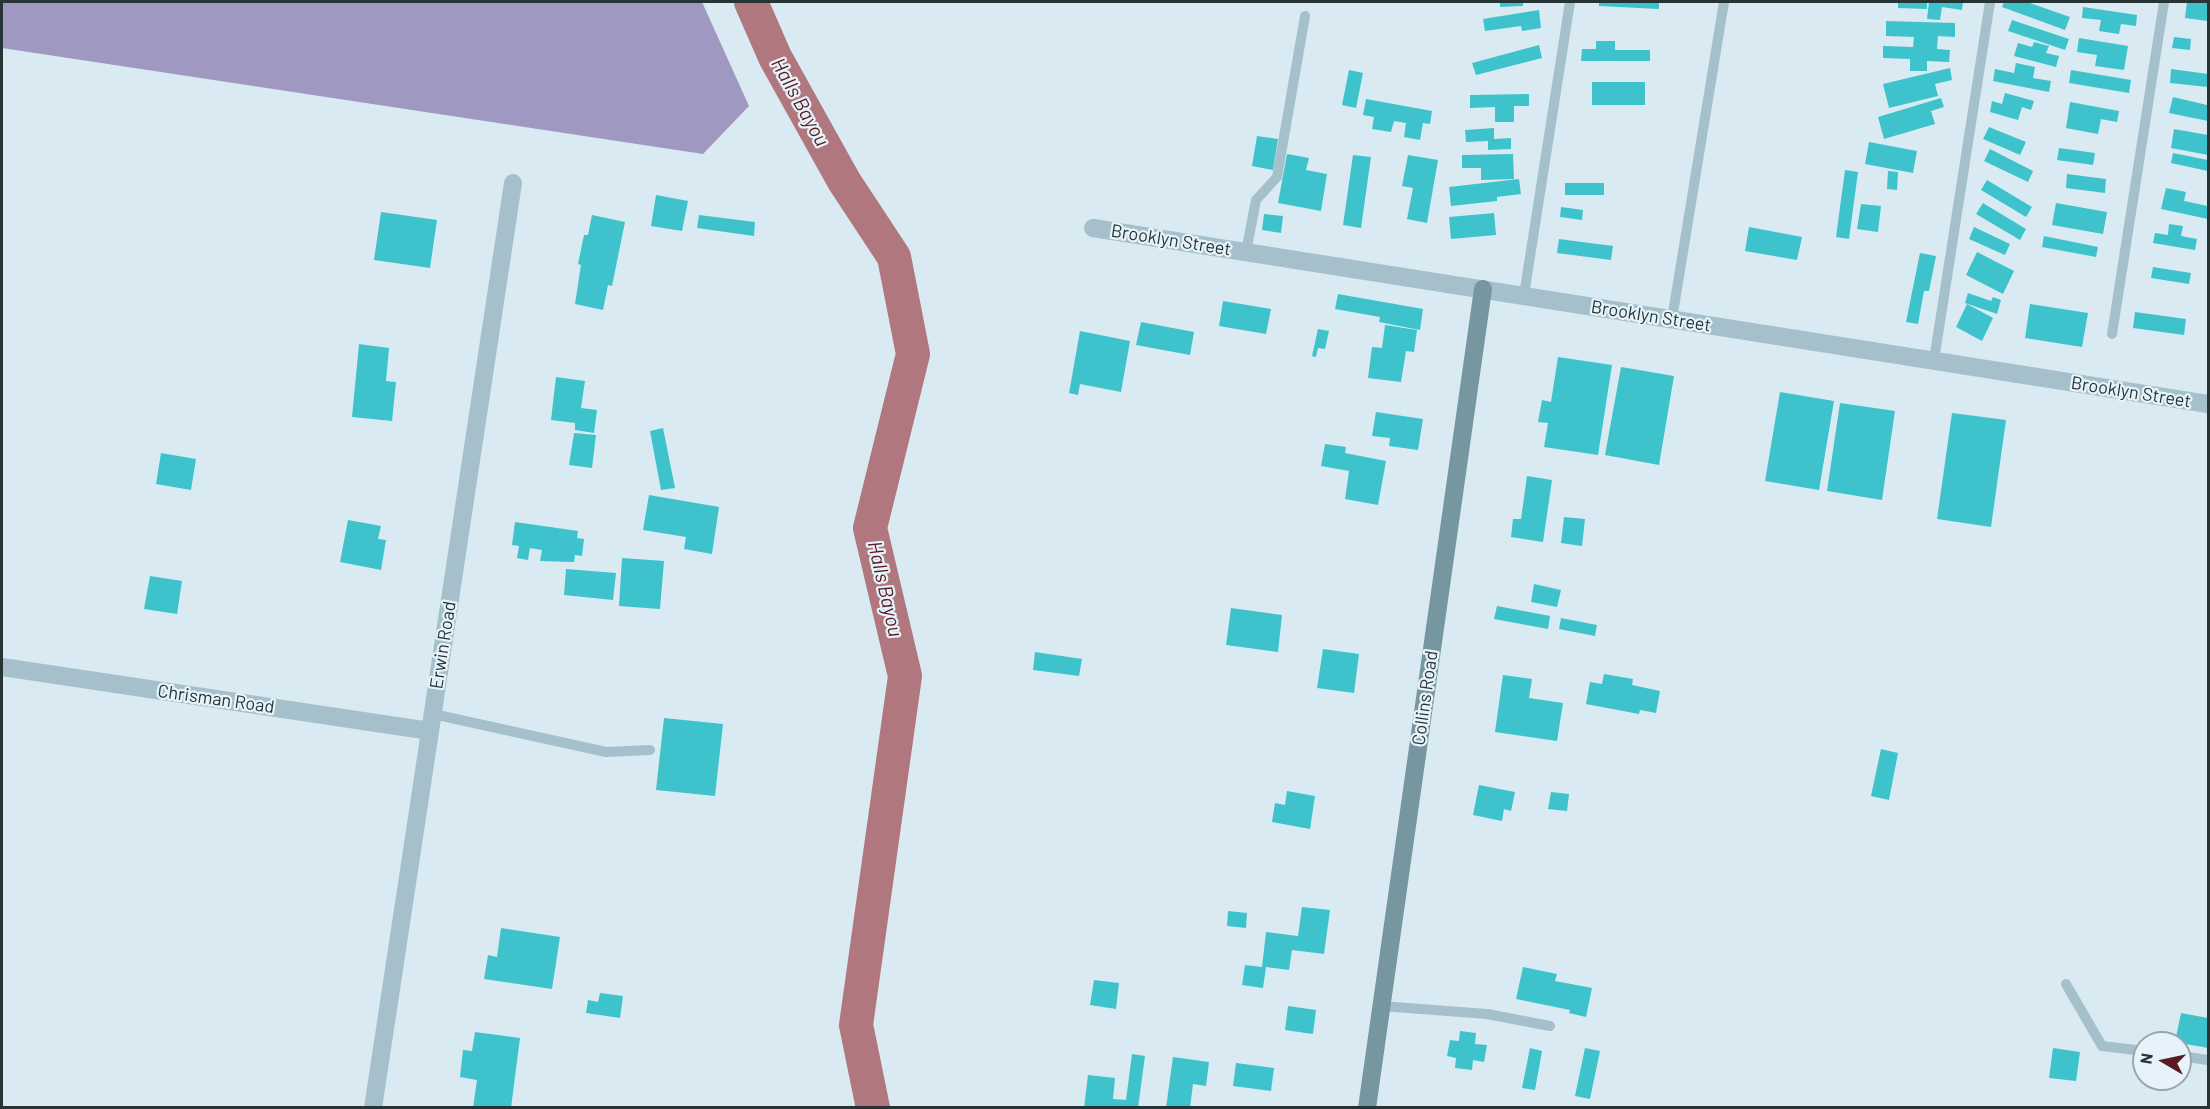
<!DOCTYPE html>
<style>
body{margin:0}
#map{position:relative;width:2210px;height:1109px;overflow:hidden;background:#d9eaf3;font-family:Barlow,sans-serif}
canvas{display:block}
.frame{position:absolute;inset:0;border:3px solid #263436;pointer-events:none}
.north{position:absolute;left:2132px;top:1031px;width:60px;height:60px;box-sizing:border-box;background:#e6f3fa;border:2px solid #99a7ac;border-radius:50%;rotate:279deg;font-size:16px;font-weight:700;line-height:24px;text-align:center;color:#263436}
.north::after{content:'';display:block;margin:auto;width:21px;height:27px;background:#5a1a21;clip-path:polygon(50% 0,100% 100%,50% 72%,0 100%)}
</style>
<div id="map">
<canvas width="2210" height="1109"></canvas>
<div class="frame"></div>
<div class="north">N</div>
</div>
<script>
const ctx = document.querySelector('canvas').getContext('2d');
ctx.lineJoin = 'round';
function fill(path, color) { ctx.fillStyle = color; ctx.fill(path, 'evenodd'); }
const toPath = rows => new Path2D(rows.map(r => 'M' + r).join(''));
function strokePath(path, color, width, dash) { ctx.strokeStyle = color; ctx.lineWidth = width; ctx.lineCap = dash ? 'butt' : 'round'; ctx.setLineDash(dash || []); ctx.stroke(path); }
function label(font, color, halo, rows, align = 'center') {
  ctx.font = font + ' Barlow,sans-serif'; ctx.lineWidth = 4.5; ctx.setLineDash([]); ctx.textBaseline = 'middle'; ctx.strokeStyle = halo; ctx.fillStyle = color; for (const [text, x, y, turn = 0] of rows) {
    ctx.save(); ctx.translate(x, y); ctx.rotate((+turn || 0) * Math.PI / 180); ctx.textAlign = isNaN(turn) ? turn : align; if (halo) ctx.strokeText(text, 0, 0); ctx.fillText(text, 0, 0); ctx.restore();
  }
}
const green = toPath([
 [2,2,702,2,749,106,703,154,2,48]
]);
const river = toPath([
 [751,2,775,57,844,181,894,257,913,354,870,528,905,676,856,1025,873,1108]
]);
const building = toPath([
 [1500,2,1523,2,1523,6,1500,7],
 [1599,2,1659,2,1659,9,1599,6],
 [1898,2,1927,2,1927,9,1898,8],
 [1929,2,1963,2,1962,10,1942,7,1940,20,1927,19],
 [2004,2,2027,2,2070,17,2065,30,2002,7],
 [2187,2,2208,2,2208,21,2185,18],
 [2083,7,2137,15,2136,26,2121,24,2119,34,2099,31,2101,20,2082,18],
 [1539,10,1541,28,1522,31,1521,26,1485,31,1483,19],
 [2012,20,2069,39,2065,50,2008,31],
 [1886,21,1955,23,1955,37,1938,36,1937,49,1950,50,1949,62,1927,61,1927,71,1910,71,1910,59,1883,58,1883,46,1913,47,1914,37,1886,36],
 [2174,37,2191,39,2190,50,2172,48],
 [2079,38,2128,46,2124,70,2095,66,2097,55,2077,52],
 [1596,41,1615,41,1615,50,1650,50,1650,61,1581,61,1582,49,1596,49],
 [2034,42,2049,46,2046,53,2059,56,2056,67,2014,56,2018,43,2032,47],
 [1539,45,1542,58,1476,75,1472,63],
 [2016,63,2035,67,2033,78,2051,81,2049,92,1993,81,1995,69,2014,73],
 [1950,68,1952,80,1935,84,1938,96,1889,108,1883,84],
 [2171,69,2208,74,2208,87,2170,83],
 [1349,70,1363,73,1356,108,1342,105],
 [2071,70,2131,80,2129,93,2069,83],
 [1592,82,1645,82,1645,105,1592,105],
 [2005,93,2034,101,2031,110,2022,107,2018,120,1990,112,1992,101,2002,104],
 [1529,94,1529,106,1514,106,1514,122,1495,122,1495,107,1470,108,1470,95],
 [2173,97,2207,105,2208,121,2169,113],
 [1941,98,1944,107,1931,111,1935,124,1884,139,1878,117],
 [1366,99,1432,111,1430,124,1423,123,1420,140,1404,137,1406,123,1394,121,1391,132,1372,129,1374,117,1363,115],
 [2070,102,2119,111,2117,122,2101,119,2098,134,2066,128],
 [1989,127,2026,142,2020,155,1983,139],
 [1494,128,1494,139,1511,138,1511,149,1488,150,1488,141,1466,142,1465,130],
 [2174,129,2208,135,2208,155,2171,148],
 [1257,136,1278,139,1273,170,1252,166],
 [1869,142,1917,151,1913,173,1865,164],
 [2059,148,2095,153,2093,165,2057,160],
 [1990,149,2033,171,2028,182,1984,161],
 [2173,153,2208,160,2208,171,2171,163],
 [1287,154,1309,158,1306,170,1327,174,1321,211,1278,203],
 [1513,154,1514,179,1481,180,1481,168,1462,168,1462,155],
 [1353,155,1371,157,1361,228,1343,225],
 [1408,155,1438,160,1427,223,1407,219,1413,188,1402,186],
 [1845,170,1858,172,1849,239,1836,237],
 [1888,171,1898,172,1897,190,1887,189],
 [2067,174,2106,179,2105,193,2066,188],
 [1519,179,1521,194,1497,197,1497,201,1451,206,1449,187],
 [1987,180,2032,207,2026,217,1981,190],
 [1565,183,1604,183,1604,195,1565,195],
 [2166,188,2186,192,2184,201,2208,206,2208,219,2161,209],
 [656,195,688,201,682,231,651,226],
 [1983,203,2026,229,2020,240,1976,214],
 [2056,203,2107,212,2103,234,2052,225],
 [1861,204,1881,206,1878,232,1857,229],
 [1561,207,1583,210,1582,220,1560,217],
 [381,212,437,220,430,268,374,260],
 [1494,213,1496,235,1451,239,1449,217],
 [1264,214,1283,216,1281,233,1262,230],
 [592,215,625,222,612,286,608,285,603,310,575,304,581,265,578,264,584,235,588,235],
 [699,215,755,222,754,236,697,228],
 [2169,224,2183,226,2181,236,2197,239,2195,250,2153,243,2155,233,2168,235],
 [1749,227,1802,237,1797,260,1745,251],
 [1974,227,2010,244,2005,255,1969,239],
 [2044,236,2098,247,2096,257,2042,247],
 [1559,239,1613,246,1611,260,1557,253],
 [1977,252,2014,271,2003,294,1966,275],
 [1920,253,1936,256,1929,291,1924,291,1918,324,1906,322],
 [2153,267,2191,273,2189,284,2151,278],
 [1968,293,1991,301,1993,297,2001,300,1997,314,1965,303],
 [1338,294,1423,309,1420,330,1379,322,1380,317,1335,309],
 [1223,301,1271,309,1266,334,1219,326],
 [1967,304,1993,318,1982,341,1956,327],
 [2030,304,2088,313,2082,347,2025,338],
 [2135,312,2186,319,2184,335,2133,328],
 [1141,322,1194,332,1190,355,1136,345],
 [1385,325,1417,330,1414,352,1406,351,1401,382,1368,378,1372,347,1382,348],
 [1318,329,1329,331,1325,349,1318,348,1316,357,1312,356],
 [1080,331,1130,341,1121,392,1080,384,1078,395,1069,393],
 [359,344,389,348,386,381,396,382,392,421,352,417],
 [1558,357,1612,365,1598,455,1544,447,1548,423,1538,422,1542,400,1551,402],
 [1621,367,1674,376,1659,465,1605,455],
 [556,377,585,381,581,408,597,410,594,433,575,430,575,423,551,420],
 [1780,392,1834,401,1819,490,1765,481],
 [1840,403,1895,411,1882,500,1827,491],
 [1376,412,1423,419,1418,450,1389,446,1390,438,1372,436],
 [1952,413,2006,420,1991,527,1937,519],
 [663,428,675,488,661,490,650,431],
 [574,433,596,435,592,468,569,465],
 [1325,444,1346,447,1345,453,1386,461,1378,505,1345,499,1349,471,1321,466],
 [161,453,196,459,191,490,156,484],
 [1527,476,1552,480,1543,542,1511,537,1513,519,1521,519],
 [649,495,719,507,712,554,684,549,686,537,643,530],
 [1564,517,1585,519,1582,546,1561,543],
 [348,520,381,526,378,539,386,540,381,570,340,562],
 [515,522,578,531,577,538,584,539,582,556,575,555,574,562,540,561,542,550,530,548,528,560,517,558,519,546,512,545],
 [622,558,664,561,660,609,619,606],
 [566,569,616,573,613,600,564,595],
 [150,576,182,581,177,614,144,609],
 [1534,584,1561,590,1557,607,1531,602],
 [1497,606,1550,616,1548,629,1494,619],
 [1231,608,1282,615,1278,652,1226,645],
 [1561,618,1597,625,1595,636,1559,629],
 [1323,649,1359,654,1354,693,1317,688],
 [1035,652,1082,659,1079,676,1033,670],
 [1604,674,1633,679,1632,685,1660,691,1656,713,1640,710,1639,714,1586,704,1590,682,1602,684],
 [1503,675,1532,679,1529,698,1563,703,1557,741,1495,732],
 [664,718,723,724,715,796,656,790],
 [1881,749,1898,753,1889,800,1871,796],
 [1479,785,1515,792,1511,811,1504,809,1502,821,1473,815],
 [1287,791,1315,796,1310,829,1272,822,1275,803,1285,805],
 [1551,792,1569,794,1567,811,1548,809],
 [1302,907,1330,910,1324,954,1292,950,1289,970,1266,967,1263,988,1242,985,1245,965,1262,967,1266,932,1298,936],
 [1228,911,1247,913,1246,928,1227,926],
 [501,928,560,937,552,989,484,979,488,955,497,957],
 [1523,967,1557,974,1555,981,1592,988,1586,1017,1569,1013,1570,1010,1516,999],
 [1094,980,1119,983,1116,1009,1090,1005],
 [600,993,623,996,620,1018,586,1013,588,1000,598,1002],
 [1288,1006,1316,1010,1313,1034,1285,1030],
 [2181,1013,2208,1018,2208,1048,2175,1042],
 [1460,1031,1476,1033,1475,1044,1487,1045,1484,1062,1473,1060,1472,1070,1455,1068,1456,1058,1447,1056,1450,1040,1459,1041],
 [475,1032,520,1038,511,1108,473,1108,477,1080,460,1077,463,1050,472,1051],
 [1530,1048,1542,1051,1535,1090,1522,1088],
 [1585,1048,1600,1051,1590,1099,1575,1096],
 [2053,1048,2080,1052,2076,1081,2049,1078],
 [1132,1054,1145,1056,1138,1108,1084,1108,1088,1075,1115,1078,1113,1099,1126,1100],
 [1173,1057,1209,1062,1206,1086,1193,1084,1190,1108,1166,1108],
 [1236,1063,1274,1068,1271,1091,1233,1086]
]);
const lane = toPath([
 [1246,252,1256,200,1277,177,1305,16],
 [1524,295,1570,2],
 [1672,319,1724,2],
 [2112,334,2164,2],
 [1934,360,1990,2],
 [433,714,606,752,650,750],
 [2066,984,2102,1046,2144,1051],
 [1381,1006,1487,1014,1550,1026],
 [2180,1056,2208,1060]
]);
const street = toPath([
 [1093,228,2208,404],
 [2,667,430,731],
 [373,1108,513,183]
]);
const secondary = toPath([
 [1367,1108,1483,289]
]);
const streetNames = [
 ["Brooklyn Street",1171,240,9],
 ["Brooklyn Street",1651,316,9],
 ["Brooklyn Street",2131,392,9],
 ["Erwin Road",443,645,-81],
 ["Collins Road",1425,698,-82],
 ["Chrisman Road",216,699,8]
];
const waterNames = [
 ["Halls Bayou",800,102,61],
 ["Halls Bayou",885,589,77]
];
fill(green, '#9f99c2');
strokePath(river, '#b1777f', 34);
fill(building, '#3ec3cc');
strokePath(lane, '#a5c0cb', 10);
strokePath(street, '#a5c0cb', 18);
strokePath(secondary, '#76979f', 18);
label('18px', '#263436', '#e6f3fa', streetNames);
label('italic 20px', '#5a1a21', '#e6f3fa', waterNames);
</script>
